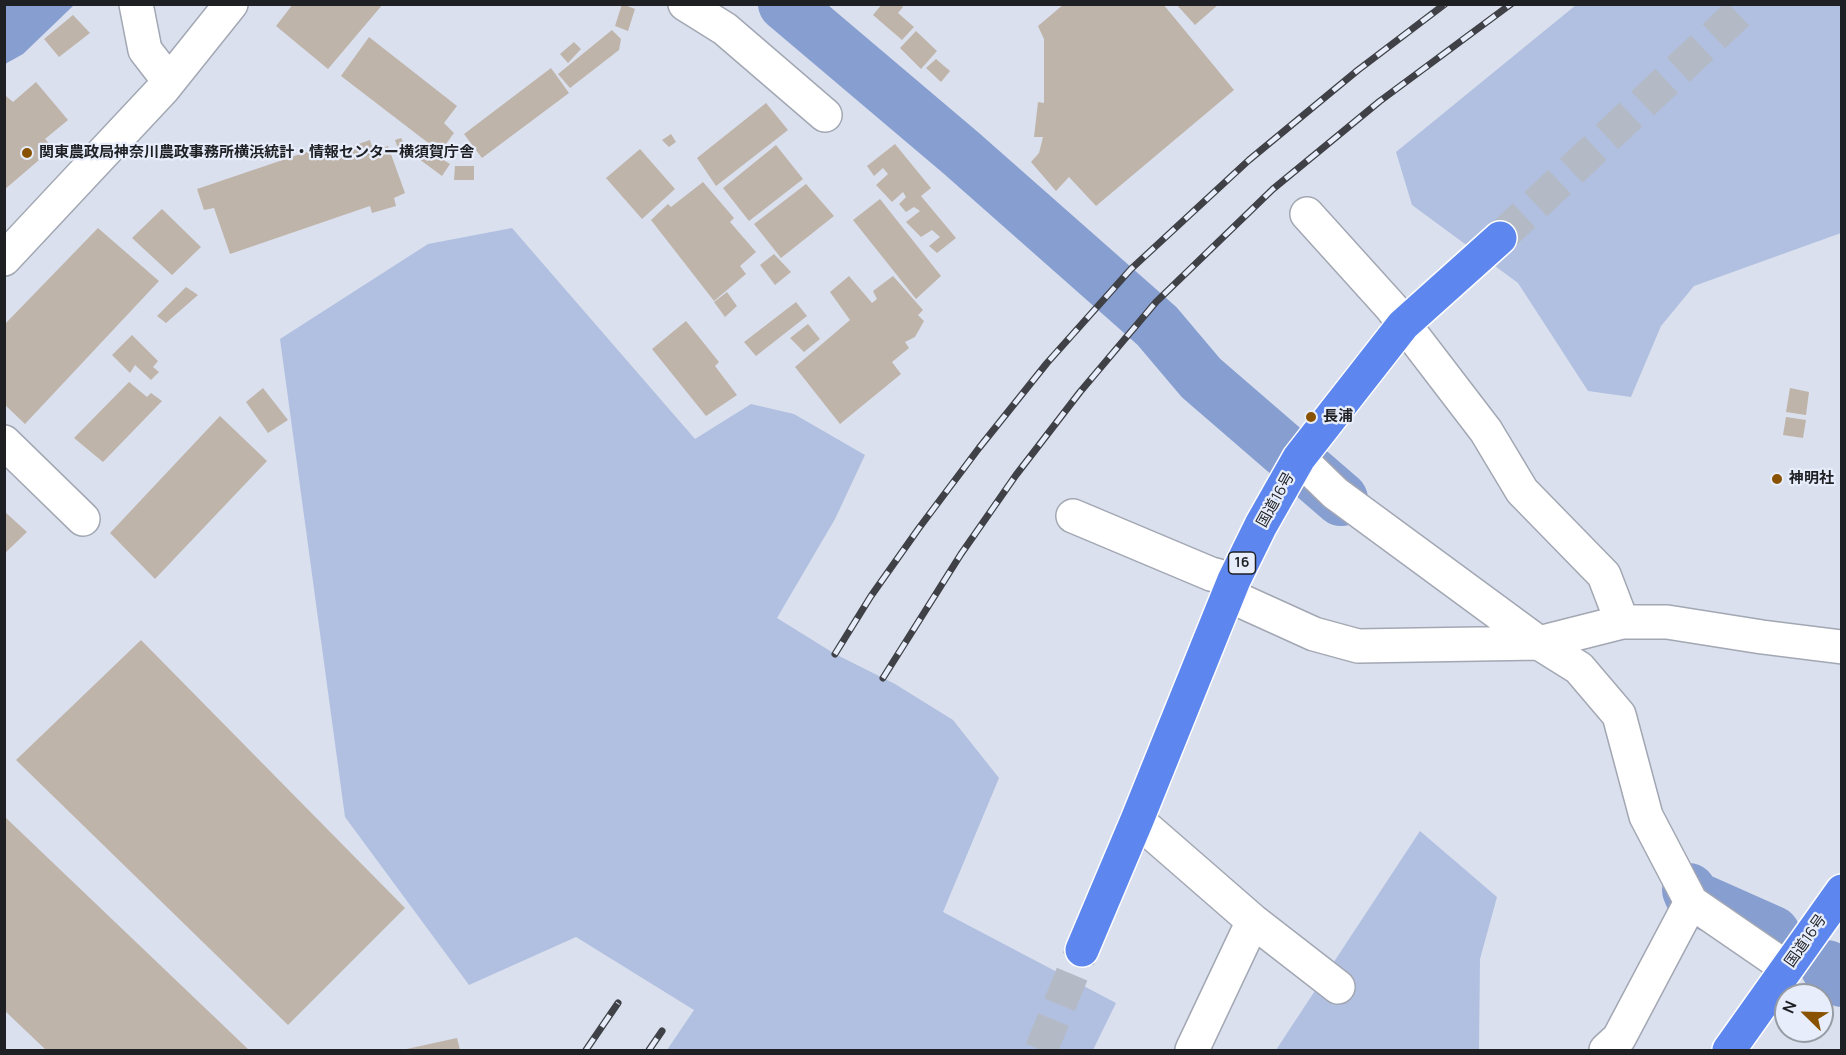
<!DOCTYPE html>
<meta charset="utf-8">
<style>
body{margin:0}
#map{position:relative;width:1846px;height:1055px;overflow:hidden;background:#dae0ed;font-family:Manrope,sans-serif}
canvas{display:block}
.frame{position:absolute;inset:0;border:6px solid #1e2024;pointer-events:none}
.north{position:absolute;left:1774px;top:983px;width:60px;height:60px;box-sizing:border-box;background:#e7edfa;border:2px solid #979ba4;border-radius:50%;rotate:293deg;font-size:16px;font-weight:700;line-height:24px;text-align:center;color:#1e2024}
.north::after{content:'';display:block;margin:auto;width:21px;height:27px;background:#885200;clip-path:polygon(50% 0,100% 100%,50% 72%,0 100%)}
</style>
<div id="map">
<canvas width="1846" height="1055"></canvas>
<div class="frame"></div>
<div class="north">N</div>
</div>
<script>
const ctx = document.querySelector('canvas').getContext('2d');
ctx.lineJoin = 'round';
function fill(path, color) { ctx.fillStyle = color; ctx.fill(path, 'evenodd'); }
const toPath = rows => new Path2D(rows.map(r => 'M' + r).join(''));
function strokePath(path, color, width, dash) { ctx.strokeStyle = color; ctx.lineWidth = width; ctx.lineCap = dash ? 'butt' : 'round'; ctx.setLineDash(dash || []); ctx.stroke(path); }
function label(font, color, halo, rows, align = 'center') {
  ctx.font = font + ' Manrope,"Noto Sans JP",sans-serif'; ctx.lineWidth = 4.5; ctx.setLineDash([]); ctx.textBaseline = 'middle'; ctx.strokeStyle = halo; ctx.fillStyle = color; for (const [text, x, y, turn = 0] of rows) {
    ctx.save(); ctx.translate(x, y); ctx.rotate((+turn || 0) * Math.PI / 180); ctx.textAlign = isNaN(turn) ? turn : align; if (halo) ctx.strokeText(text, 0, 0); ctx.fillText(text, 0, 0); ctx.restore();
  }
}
const green = toPath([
 [1576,5,1841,5,1841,233,1694,286,1661,326,1631,397,1588,391,1518,283,1412,205,1396,152],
 [512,228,695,439,751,404,794,414,865,455,835,519,777,618,835,654,895,684,953,720,999,778,943,912,1116,1003,1093,1050,667,1050,694,1010,576,937,469,985,345,817,280,339,428,244],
 [1420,831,1497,897,1480,959,1479,1050,1276,1050]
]);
const water = toPath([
 [5,4,74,4,74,5,23,54,5,64]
]);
const river = toPath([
 [785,4,961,153,1157,326,1201,378,1341,499],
 [1689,890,1692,897,1773,933],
 [1827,967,1838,973,1842,980]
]);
const building = toPath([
 [293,4,383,4,328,69,276,26],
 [622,4,635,9,628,31,615,26],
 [882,4,900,4,903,7,898,13,914,27,902,40,873,15],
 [1064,4,1163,4,1234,90,1096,206,1069,177,1056,191,1031,162,1039,153,1043,137,1034,137,1038,102,1044,103,1044,39,1038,26],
 [1176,4,1219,4,1195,25],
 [73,15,90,33,59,57,44,39],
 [612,30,621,39,619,50,570,88,558,74],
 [916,31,937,51,921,69,900,48],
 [369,37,457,106,444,123,454,133,440,152,341,76],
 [574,42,581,49,568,63,560,54],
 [936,59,950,71,941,82,926,68],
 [551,68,569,93,482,158,464,134],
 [36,82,68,120,45,139,53,148,4,190,4,97,6,96,13,102],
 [766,103,788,130,716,186,697,158],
 [671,134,676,142,669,147,662,140],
 [401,138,410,156,402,159,395,140],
 [370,140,373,150,388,146,405,193,394,198,396,206,372,213,370,206,230,254,214,208,204,210,197,189,324,146,328,160,349,153,347,148],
 [895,144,931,188,921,196,956,238,937,253,929,246,940,237,932,230,921,237,906,222,920,211,914,207,906,212,899,204,906,197,903,192,892,202,876,185,888,174,883,168,874,176,867,166],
 [776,145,803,179,749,221,723,188],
 [426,149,450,164,442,176,419,159],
 [640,149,675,189,642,219,606,178],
 [455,166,474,166,474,180,454,180],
 [703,182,734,218,730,222,756,252,740,266,746,274,714,301,651,220,668,204,671,207],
 [806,184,834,216,781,258,754,224],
 [880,199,941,276,916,299,853,220],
 [162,209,201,247,172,275,132,238],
 [98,228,159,281,25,424,4,404,4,325],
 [774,254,791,272,775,285,760,265],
 [849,276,872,303,877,299,873,291,893,276,923,310,918,315,924,321,915,337,905,342,909,348,892,362,901,374,840,424,795,367,850,320,830,292],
 [186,287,198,295,166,323,157,316],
 [727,292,737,306,725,317,714,302],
 [796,302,807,316,756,356,744,342],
 [686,321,719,362,715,366,737,395,706,416,652,349],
 [808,324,820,339,804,352,790,338],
 [132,335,158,361,153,367,159,372,151,380,135,365,130,373,112,355],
 [129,382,147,397,151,393,162,401,103,462,74,438],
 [263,388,288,420,268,433,246,402],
 [1790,388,1809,392,1806,415,1786,412],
 [220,416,267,461,155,579,110,533],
 [1786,417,1806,420,1803,438,1783,435],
 [4,511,27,532,4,554],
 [141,640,405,908,288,1025,16,760],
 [4,816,249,1050,46,1050,4,1010],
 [457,1038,460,1050,402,1050]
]);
const highwayTunnel = toPath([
 [1500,238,1748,4],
 [1041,1050,1082,950]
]);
const minor = toPath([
 [136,4,145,50,169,81],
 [685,4,725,29,825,115],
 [1307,214,1391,307,1486,431,1522,491,1604,575,1622,622],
 [4,259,163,89,231,4],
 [4,442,83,519],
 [1299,458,1335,493,1539,643,1579,668,1619,715,1646,816,1691,902,1787,968],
 [1073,516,1211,574,1234,580],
 [1228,595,1314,634,1358,646,1539,643,1622,622,1667,622,1762,637,1842,647],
 [1137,820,1253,921,1338,987],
 [1192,1050,1253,921],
 [1606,1050,1619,1038,1691,902]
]);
const highway = toPath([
 [1082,950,1137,820,1234,580,1261,525,1299,458,1403,325,1500,238],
 [1729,1050,1842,891]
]);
const rail = toPath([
 [835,654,871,596,919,528,979,448,1047,363,1131,269,1249,160,1358,70,1445,4],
 [883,678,961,554,1016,475,1080,392,1156,302,1273,189,1380,101,1511,4],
 [586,1050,618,1003],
 [649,1050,662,1031]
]);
const markers = [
 [27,153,6,"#885200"],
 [1311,417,6,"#885200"],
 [1777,479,6,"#885200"]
];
const shields = [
 [1242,563,27]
];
const shieldNames = [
 ["16",1242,563]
];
const poiNames = [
 ["関東農政局神奈川農政事務所横浜統計・情報センター横須賀庁舎",39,153],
 ["長浦",1323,417],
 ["神明社",1789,479]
];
const streetNames = [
 ["国道16号",1276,500,-61],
 ["国道16号",1806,941,-55]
];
fill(green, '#b1c0e1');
fill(water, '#879ed0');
strokePath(river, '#879ed0', 54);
fill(building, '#bfb4aa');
strokePath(highwayTunnel, '#b4bac5', 33, [33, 16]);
strokePath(minor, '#a2a7b3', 36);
strokePath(highway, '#fff', 36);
strokePath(minor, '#fff', 33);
strokePath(highway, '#5d87ef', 33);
strokePath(rail, '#3f4147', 7);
strokePath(rail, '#e7edfa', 4.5, [14]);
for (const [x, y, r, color] of markers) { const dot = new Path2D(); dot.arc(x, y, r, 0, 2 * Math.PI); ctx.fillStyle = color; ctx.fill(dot); strokePath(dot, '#e7edfa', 2); }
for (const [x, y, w] of shields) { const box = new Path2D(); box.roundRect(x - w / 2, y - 11, w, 22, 4.5); ctx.fillStyle = '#e7edfa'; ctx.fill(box); strokePath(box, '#1e2024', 1.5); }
label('bold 14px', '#1e2024', null, shieldNames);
label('bold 15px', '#1e2024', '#e7edfa', poiNames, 'left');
label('15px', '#1e2024', '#e7edfa', streetNames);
</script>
